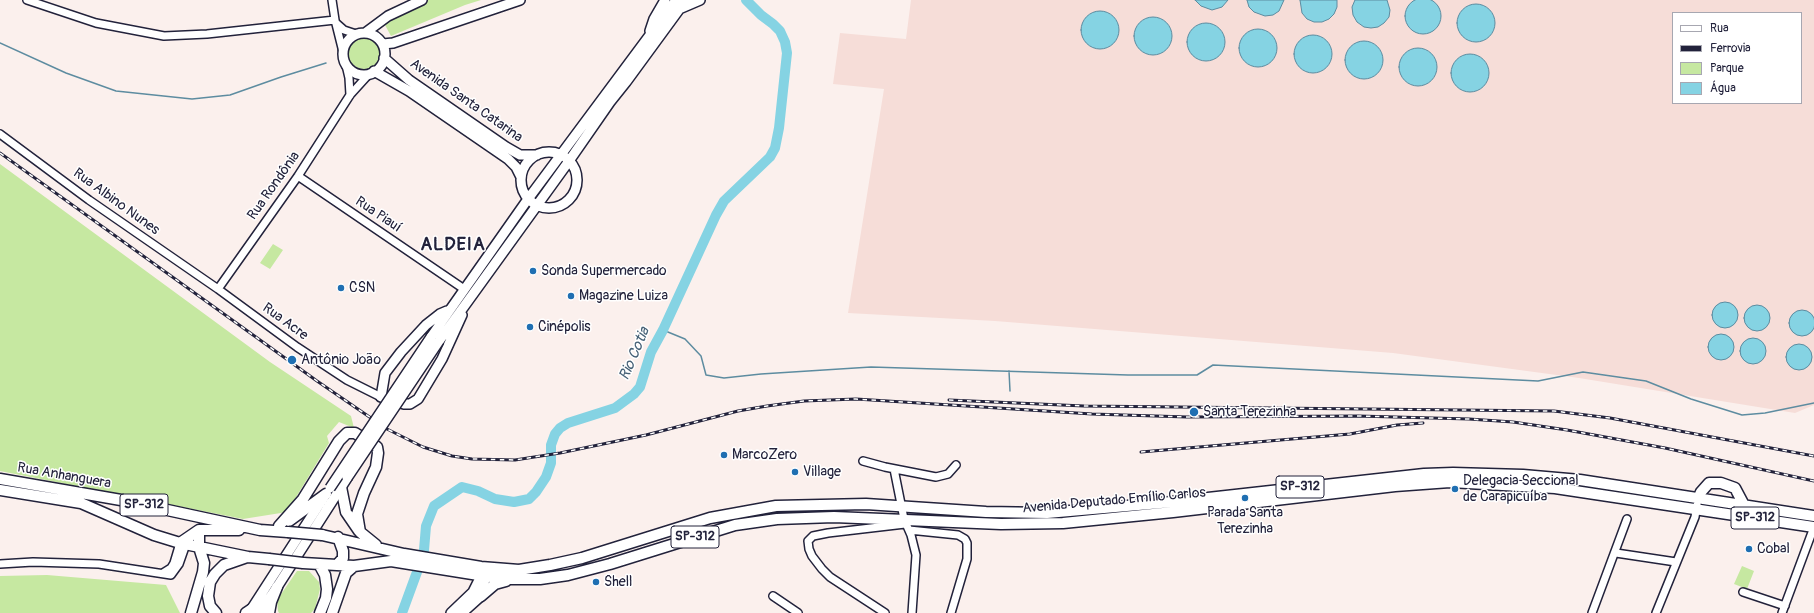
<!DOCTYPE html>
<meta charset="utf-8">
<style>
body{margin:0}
#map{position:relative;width:1814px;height:613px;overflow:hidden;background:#fbf0ed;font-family:Pangolin,sans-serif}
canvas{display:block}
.legend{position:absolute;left:1672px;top:12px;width:130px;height:92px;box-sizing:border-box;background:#fff;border:1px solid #a7a7b1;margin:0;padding:5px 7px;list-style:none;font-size:12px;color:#22223b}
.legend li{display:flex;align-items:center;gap:8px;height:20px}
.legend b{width:20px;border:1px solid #a7a7b1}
</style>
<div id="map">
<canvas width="1814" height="613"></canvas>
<ul class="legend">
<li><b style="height:5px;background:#fff"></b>Rua</li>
<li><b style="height:5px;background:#22223b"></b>Ferrovia</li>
<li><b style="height:11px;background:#c6e8a1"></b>Parque</li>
<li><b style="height:11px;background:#85d3e3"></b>Água</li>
</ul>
</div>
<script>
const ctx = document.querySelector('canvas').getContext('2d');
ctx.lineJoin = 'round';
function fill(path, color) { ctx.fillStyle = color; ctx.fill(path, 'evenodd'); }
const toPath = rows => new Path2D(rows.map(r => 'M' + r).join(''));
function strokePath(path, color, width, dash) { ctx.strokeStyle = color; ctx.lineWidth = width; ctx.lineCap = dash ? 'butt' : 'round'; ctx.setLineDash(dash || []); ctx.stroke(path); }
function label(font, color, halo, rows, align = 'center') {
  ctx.font = font + ' Pangolin,sans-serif'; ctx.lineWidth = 3; ctx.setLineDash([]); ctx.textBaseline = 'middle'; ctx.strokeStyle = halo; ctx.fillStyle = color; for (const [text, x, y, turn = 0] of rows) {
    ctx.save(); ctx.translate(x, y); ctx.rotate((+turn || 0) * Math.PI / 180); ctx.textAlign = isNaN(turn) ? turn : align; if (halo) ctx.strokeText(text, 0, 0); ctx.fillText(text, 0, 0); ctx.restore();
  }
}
const built = toPath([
 [911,0,1814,0,1814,405,1795,413,1579,378,1393,353,995,321,848,313,884,89,833,84,840,33,906,39],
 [1673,13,1801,13,1801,103,1673,103]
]);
const green = toPath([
 [426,0,481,0,465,5,391,36,385,25,388,17],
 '348 53a16 16 0 1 1 32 0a16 16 0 1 1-32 0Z',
 [0,164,270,362,351,416,354,428,339,422,327,436,329,443,287,512,243,519,0,471],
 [273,244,283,250,270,269,260,263],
 [1742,566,1754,571,1747,589,1734,584],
 [297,571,309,571,319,582,320,589,315,609,311,613,279,613,278,611,277,600],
 [47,575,166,585,180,613,0,613,0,576]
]);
const water = toPath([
 '1405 16a18 18 0 1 1 36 0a18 18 0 1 1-36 0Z',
 [1195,0,1228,0,1222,7,1212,10,1201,6,1195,0],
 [1247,0,1284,0,1279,11,1273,15,1265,16,1254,12,1249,7,1247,0],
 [1300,0,1337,0,1337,7,1334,14,1329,19,1322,22,1314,22,1307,19,1302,13,1300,0],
 [1355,0,1387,0,1390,10,1389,17,1384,23,1378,27,1371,28,1364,27,1357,22,1353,15,1352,7,1355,0],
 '1457 23a19 19 0 1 1 38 0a19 19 0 1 1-38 0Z',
 '1081 30a19 19 0 1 1 38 0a19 19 0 1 1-38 0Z',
 '1134 36a19 19 0 1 1 38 0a19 19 0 1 1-38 0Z',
 '1187 42a19 19 0 1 1 38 0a19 19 0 1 1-38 0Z',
 '1239 48a19 19 0 1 1 38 0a19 19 0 1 1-38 0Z',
 '1294 54a19 19 0 1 1 38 0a19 19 0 1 1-38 0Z',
 '1345 60a19 19 0 1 1 38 0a19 19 0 1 1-38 0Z',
 '1399 67a19 19 0 1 1 38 0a19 19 0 1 1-38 0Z',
 '1451 73a19 19 0 1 1 38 0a19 19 0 1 1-38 0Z',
 '1712 315a13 13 0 1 1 26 0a13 13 0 1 1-26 0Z',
 '1744 318a13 13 0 1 1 26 0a13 13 0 1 1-26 0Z',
 '1789 323a13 13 0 1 1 26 0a13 13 0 1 1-26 0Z',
 '1708 347a13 13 0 1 1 26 0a13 13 0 1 1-26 0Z',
 '1740 351a13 13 0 1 1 26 0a13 13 0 1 1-26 0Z',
 '1786 357a13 13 0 1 1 26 0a13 13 0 1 1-26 0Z'
]);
const stream = toPath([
 [0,43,66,73,116,91,192,99,230,95,281,77,326,63],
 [663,330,685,339,701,356,706,375,724,378,761,374,871,367,1128,375,1197,375,1213,365,1538,381,1583,372,1646,381,1691,399,1742,415,1765,413,1814,403],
 [1009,371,1010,391]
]);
const river = toPath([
 [402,613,417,572,424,550,426,526,434,506,462,487,478,491,495,499,514,502,529,499,536,492,546,477,551,463,551,445,555,434,560,428,568,423,615,408,634,394,640,387,651,352,663,330,716,215,724,201,770,157,775,148,779,128,787,53,785,42,780,31,773,24,761,15,746,0]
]);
const street = toPath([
 [27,0,96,23,164,36,207,34,335,20],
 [332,0,335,20,343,52],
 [335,22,344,30,356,34],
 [346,65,349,78,350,95],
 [0,134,89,200,218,289,297,347,347,380,381,397],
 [298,176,464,289],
 [218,289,298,176,350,95,370,73],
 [863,461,885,467,936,477,948,474,956,465],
 [894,469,904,519,911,535,916,555,912,613],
 [909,530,958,535,965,539,967,543,967,559,951,613],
 [1616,553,1676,562],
 [0,564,33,562,99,564,171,575,179,564,186,544],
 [163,573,171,568,174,563,180,543],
 [1743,592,1785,606],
 [773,596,798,613],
 [885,613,830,577,822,569,812,556,809,549,808,541,813,536,828,533,905,524],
 [1592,613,1627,519],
 [1656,613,1695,517,1697,505],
 [1782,613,1814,527]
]);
const secondary = toPath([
 [679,9,700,0],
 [650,31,654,19,665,0],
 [365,33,388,16,422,0],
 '343 54a21 21 0 1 1 42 0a21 21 0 1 1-42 0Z',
 [383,44,393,43,520,0],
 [384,58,409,80,506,147,520,155,537,155],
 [374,71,409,91,508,159,516,167,521,177],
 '521 180a28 28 0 1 1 56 0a28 28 0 1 1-56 0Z',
 [447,311,440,314,426,325,401,352,385,373,381,397,404,404,410,404,418,399,442,359,462,315],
 [431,337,528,199,676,0],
 [439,341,569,161,610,102,626,82,686,0],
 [249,613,324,497],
 [259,613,277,587,347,478],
 [451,613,473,592,479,580,481,569],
 [462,613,481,596,486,575]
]);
const primary = toPath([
 [0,479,121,500,260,530,288,532],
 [341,487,346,512,359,531],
 [0,490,81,503,154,535,180,543,248,557,269,559],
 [1698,499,1701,492,1709,483,1721,483,1735,488,1744,505],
 [289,521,326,494],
 [279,526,303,499,339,441,347,433,355,433,377,447,378,453,376,467,364,493,357,514,360,532,376,545],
 [322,535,404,554,481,567,519,570,550,565,582,558,710,518,776,506,866,504,986,512,1047,513,1172,502,1424,474,1453,473,1523,475,1580,480,1814,516],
 [180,543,199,530],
 [303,563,354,566,391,561,491,577,512,579,540,579,568,575,610,564,735,525,777,519,834,517,1001,524,1063,523,1173,512,1395,486,1450,482,1555,488,1814,527],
 [319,564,325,575,327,589,326,598,320,613],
 [337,565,343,558,343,551,338,537],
 [481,596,495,584,506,581],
 [191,613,203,572,204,563,199,547,199,530,239,530],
 [216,613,210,606,208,596,210,582,215,574,224,565,247,557],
 [246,613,252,609],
 [269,613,271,602,277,587],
 [332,613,346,573,354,566]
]);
const rail = toPath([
 [0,153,317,381,387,429,423,447,452,456,472,459,515,460,560,453,646,435,738,411,767,406,804,401,856,399,1092,414,1187,417,1358,416,1469,419,1513,422,1567,430,1665,448,1814,481],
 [949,400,1084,406,1554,411,1610,418,1814,456],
 [1141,452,1350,434,1397,425,1423,423]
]);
const secondaryBridge = toPath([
 [347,478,439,341],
 [330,488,431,337]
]);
const primaryBridge = toPath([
 [288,532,322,535],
 [269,559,303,563]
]);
const markers = [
 [533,271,4,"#1f6fb2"],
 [341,288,4,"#1f6fb2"],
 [571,296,4,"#1f6fb2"],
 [530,327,4,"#1f6fb2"],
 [292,360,5,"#1f6fb2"],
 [1194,412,5,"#1f6fb2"],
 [724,455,4,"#1f6fb2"],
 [795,472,4,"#1f6fb2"],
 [1455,489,4,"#1f6fb2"],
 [1245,498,4,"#1f6fb2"],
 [1749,549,4,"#1f6fb2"],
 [596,582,4,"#1f6fb2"]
];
const shields = [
 [1300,487,48],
 [144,505,48],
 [1755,518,48],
 [695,537,48]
];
const shieldNames = [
 ["SP-312",1300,487],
 ["SP-312",144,505],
 ["SP-312",1755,518],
 ["SP-312",695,537]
];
const streetNames = [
 ["Avenida Santa Catarina",466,101,35],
 ["Rua Rondônia",274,186,-55],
 ["Rua Albino Nunes",116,202,36],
 ["Rua Piauí",378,215,34],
 ["Rua Acre",285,322,36],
 ["Rua Anhanguera",64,476,10],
 ["Avenida Deputado Emílio Carlos",1114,501,-5]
];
const poiNames = [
 ["Sonda Supermercado",541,271],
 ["CSN",349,288],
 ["Magazine Luiza",579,296],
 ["Cinépolis",538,327],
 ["Antônio João",301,360],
 ["Santa Terezinha",1203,412],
 ["MarcoZero",732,455],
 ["Village",803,472],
 ["Delegacia Seccional",1463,481],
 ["de Carapicuíba",1463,497],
 ["Parada Santa",1245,513,"center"],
 ["Terezinha",1245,529,"center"],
 ["Cobal",1757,549],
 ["Shell",604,582]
];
const waterNames = [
 ["Rio Cotia",635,354,-67]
];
const districtNames = [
 ["ALDEIA",453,245]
];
fill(built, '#f6ddd8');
fill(green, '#c6e8a1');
fill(water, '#85d3e3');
strokePath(water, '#5d8ca0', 1);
strokePath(stream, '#5d8ca0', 1.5);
strokePath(river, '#85d3e3', 10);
strokePath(street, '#22223b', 10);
strokePath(secondary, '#22223b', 12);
strokePath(primary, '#22223b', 13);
strokePath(street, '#fff', 7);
strokePath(secondary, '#fff', 9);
strokePath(primary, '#fff', 10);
strokePath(rail, '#22223b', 3);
strokePath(rail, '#fff', 1.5, [4.5]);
strokePath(secondaryBridge, '#22223b', 12, []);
strokePath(primaryBridge, '#22223b', 13, []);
strokePath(secondaryBridge, '#fff', 9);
strokePath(primaryBridge, '#fff', 10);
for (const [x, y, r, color] of markers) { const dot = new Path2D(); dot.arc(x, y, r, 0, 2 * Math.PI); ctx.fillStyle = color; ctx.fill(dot); strokePath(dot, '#fff', 1.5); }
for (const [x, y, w] of shields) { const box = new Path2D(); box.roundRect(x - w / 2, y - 11, w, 22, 3); ctx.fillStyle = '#fff'; ctx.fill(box); strokePath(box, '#22223b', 1); }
label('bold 13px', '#22223b', null, shieldNames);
label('14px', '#22223b', '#fff', streetNames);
label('14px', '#22223b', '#fff', poiNames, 'left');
label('italic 15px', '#456076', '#fff', waterNames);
ctx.letterSpacing = '1px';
label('bold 18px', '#22223b', '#fff', districtNames);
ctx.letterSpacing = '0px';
</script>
